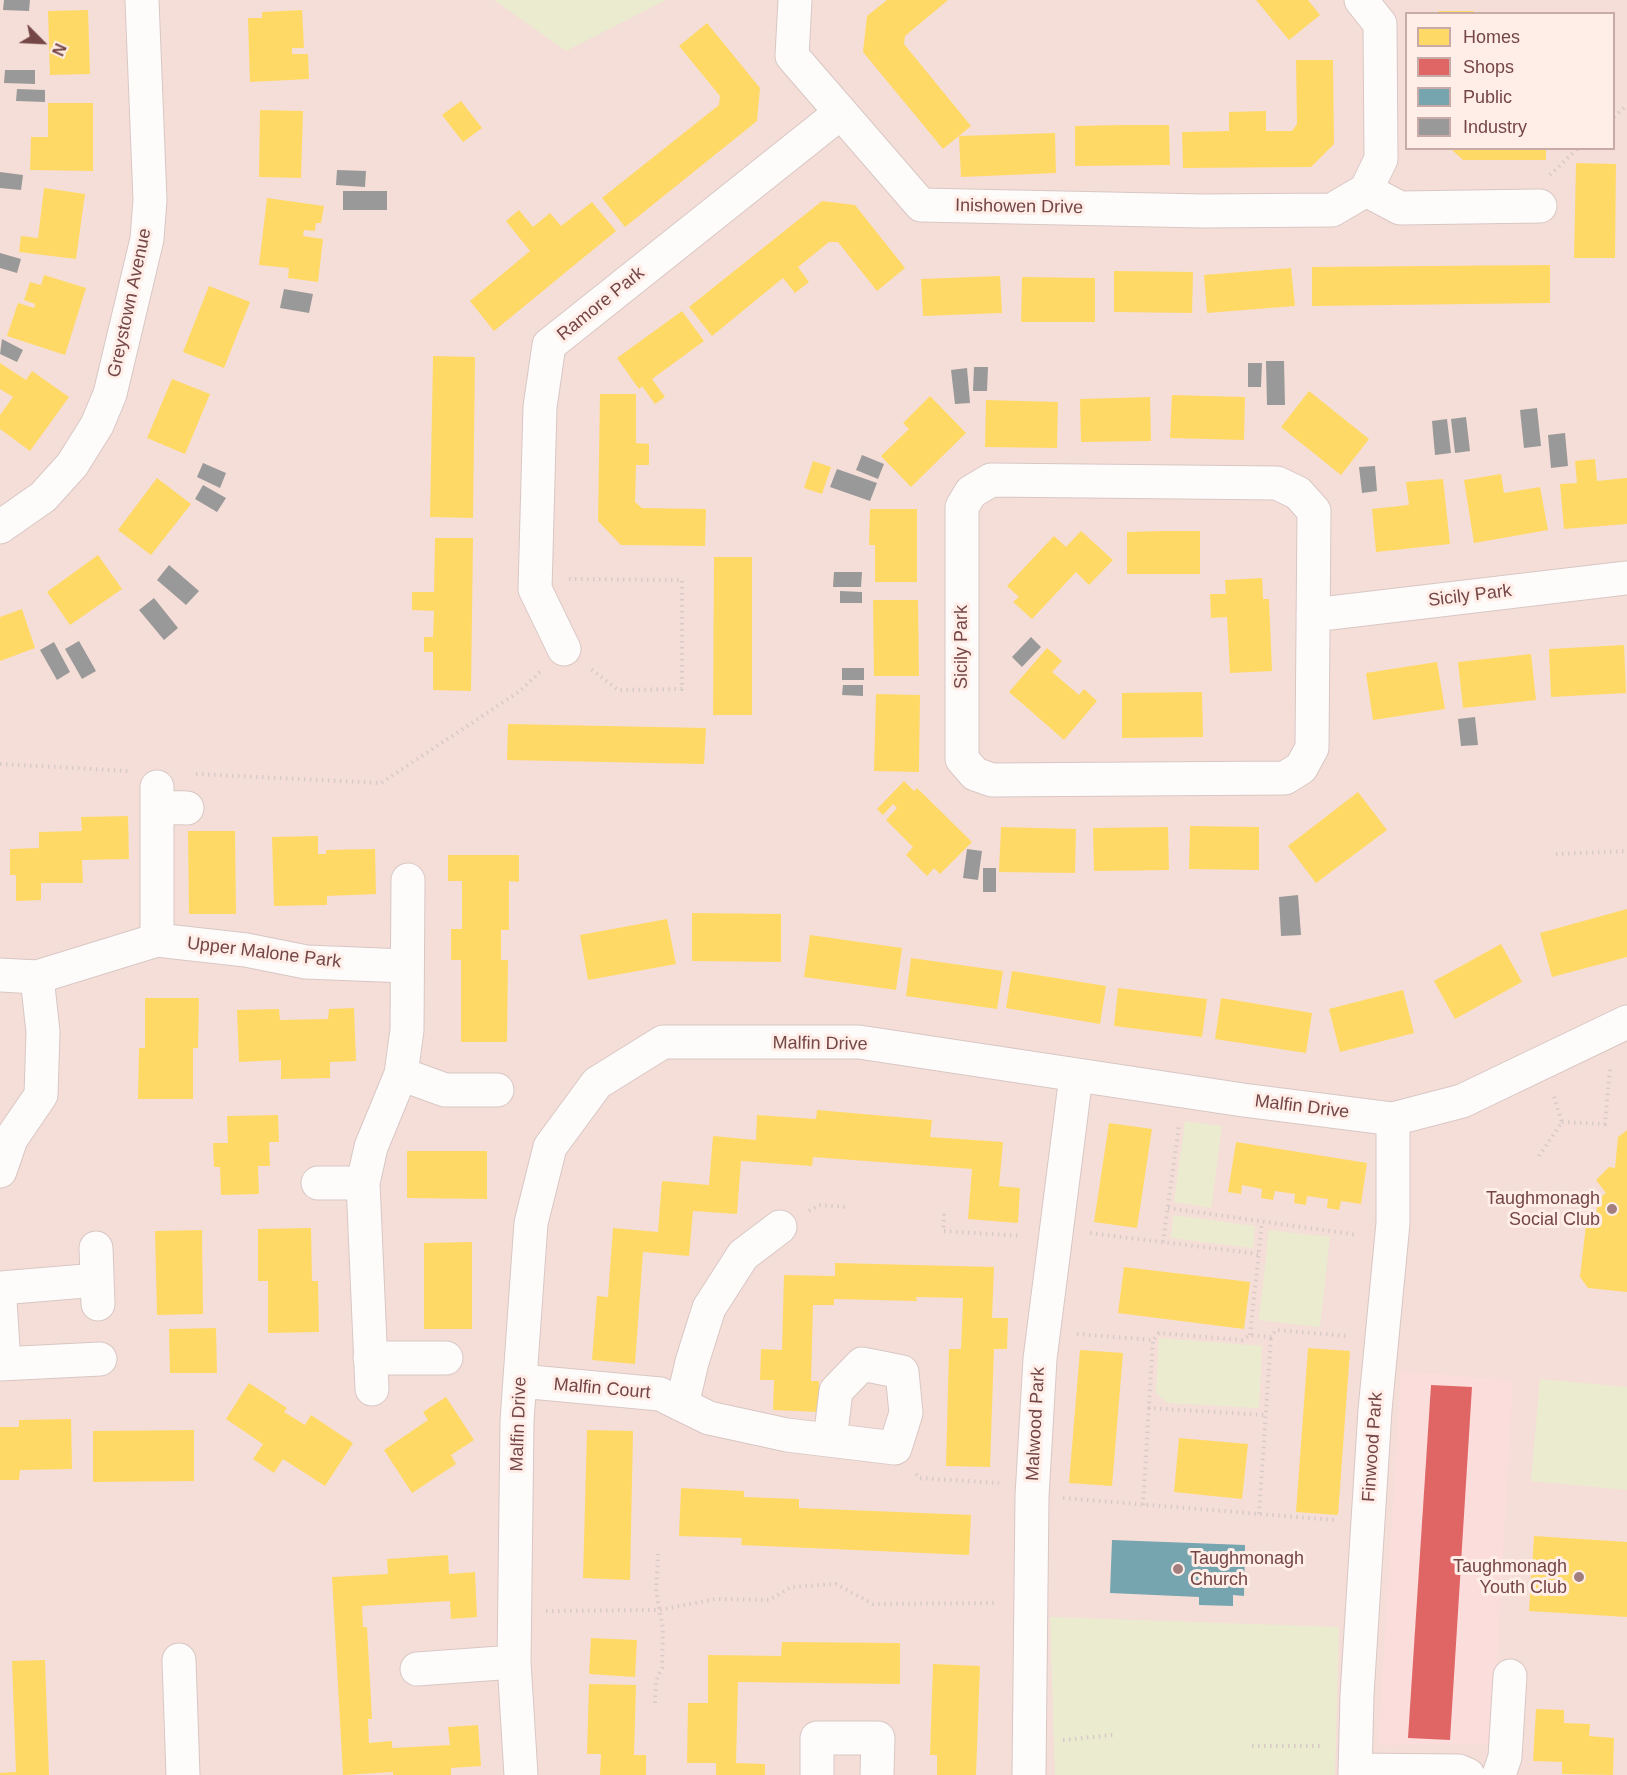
<!DOCTYPE html>
<style>
body{margin:0}
#map{position:relative;width:1627px;height:1775px;overflow:hidden;background:#f7eae6;font-family:Helvetica,sans-serif}
canvas{display:block}
.legend{position:absolute;left:1405px;top:12px;width:210px;height:138px;box-sizing:border-box;background:#ffede7;border:2px solid #c8aaa7;margin:0;padding:8px 10px;list-style:none;font-size:18px;color:#754646}
.legend li{display:flex;align-items:center;gap:12px;height:30px}
.legend b{width:30px;border:2px solid #c8aaa7}
.north{position:absolute;left:12px;top:12px;width:60px;height:60px;-webkit-text-stroke:4px #ffede7;paint-order:stroke;rotate:114deg;font-size:16px;font-weight:700;line-height:24px;text-align:center;color:#754646}
.north::after{content:'';display:block;margin:auto;width:21px;height:27px;background:#754646;clip-path:polygon(50% 0,100% 100%,50% 72%,0 100%)}
</style>
<div id="map">
<canvas width="1627" height="1775"></canvas>
<ul class="legend">
<li><b style="height:16px;background:#ffd966"></b>Homes</li>
<li><b style="height:16px;background:#e06666"></b>Shops</li>
<li><b style="height:16px;background:#76a5af"></b>Public</li>
<li><b style="height:16px;background:#999"></b>Industry</li>
</ul>
<div class="north">N</div>
</div>
<script>
const ctx = document.querySelector('canvas').getContext('2d');
ctx.lineJoin = 'round';
function fill(path, color) { ctx.fillStyle = color; ctx.fill(path, 'evenodd'); }
const toPath = rows => new Path2D(rows.map(r => 'M' + r).join(''));
function strokePath(path, color, width, dash) { ctx.strokeStyle = color; ctx.lineWidth = width; ctx.lineCap = dash ? 'butt' : 'round'; ctx.setLineDash(dash || []); ctx.stroke(path); }
function label(font, color, halo, rows, align = 'center') {
  ctx.font = font + ' Helvetica,sans-serif'; ctx.lineWidth = 6; ctx.setLineDash([]); ctx.textBaseline = 'middle'; ctx.strokeStyle = halo; ctx.fillStyle = color; for (const [text, x, y, turn = 0] of rows) {
    ctx.save(); ctx.translate(x, y); ctx.rotate((+turn || 0) * Math.PI / 180); ctx.textAlign = isNaN(turn) ? turn : align; if (halo) ctx.strokeText(text, 0, 0); ctx.fillText(text, 0, 0); ctx.restore();
  }
}
const residential = toPath([
 [0,0,1627,0,1627,1775,0,1775],
 [1406,14,1614,14,1614,148,1406,148]
]);
const commercial = toPath([
 [1401,1371,1513,1381,1492,1744,1378,1745]
]);
const green = toPath([
 [494,0,664,0,664,1,566,51],
 [1185,1121,1222,1126,1211,1208,1174,1202],
 [1173,1215,1255,1226,1253,1248,1171,1238],
 [1269,1230,1330,1237,1320,1327,1259,1320],
 [1159,1338,1262,1346,1259,1408,1168,1403,1156,1393],
 [1540,1379,1627,1387,1627,1490,1531,1481],
 [1050,1617,1339,1627,1335,1775,1055,1775]
]);
const homes = toPath([
 [887,0,948,0,905,36,904,44,971,126,943,149,863,52,867,16],
 [1256,0,1308,0,1320,15,1289,40],
 [88,10,90,74,50,75,48,11],
 [302,10,304,48,292,48,292,54,308,54,309,79,250,82,248,18,262,18,262,12],
 [1438,11,1474,11,1474,14,1438,14],
 [707,23,760,88,757,121,625,227,602,198,719,105,720,96,679,46],
 [1296,60,1333,60,1334,144,1311,167,1183,168,1182,132,1229,131,1229,112,1266,111,1266,131,1292,131,1297,124],
 [461,101,482,128,463,142,442,115],
 [48,103,93,103,93,171,30,170,31,137,48,137],
 [260,110,303,111,301,178,259,177],
 [1122,125,1169,125,1170,165,1075,166,1075,126],
 [1055,133,1056,173,961,177,959,136],
 [1450,148,1546,148,1546,160,1463,160],
 [1576,163,1616,164,1615,258,1574,258],
 [44,188,85,194,76,259,19,252,21,236,38,238],
 [267,198,324,206,321,223,316,223,315,231,304,230,303,236,323,239,318,282,288,278,289,268,259,265],
 [822,201,855,205,905,268,877,291,838,242,829,242,798,267,809,282,795,293,783,278,712,336,689,307],
 [592,202,616,231,494,331,470,301,530,251,506,221,519,210,533,227,550,213,561,226],
 [1550,265,1550,303,1312,306,1312,267],
 [1291,268,1295,306,1207,313,1204,275],
 [1114,271,1193,272,1192,313,1114,312],
 [44,275,86,288,65,355,7,336,18,303,34,308,35,304,24,300,30,282,41,285],
 [1000,276,1002,313,923,316,921,279],
 [1022,277,1095,278,1095,322,1021,322],
 [209,286,250,302,224,368,183,352],
 [682,311,704,341,652,379,665,397,655,404,642,386,639,389,617,358],
 [433,356,475,357,473,518,430,517],
 [0,363,26,380,32,371,69,397,30,451,0,429,0,415,13,397,0,389],
 [172,379,210,394,185,454,147,438],
 [1309,391,1369,439,1341,475,1281,427],
 [600,394,636,394,636,443,649,444,649,465,636,465,635,502,642,508,706,509,705,546,621,545,598,521],
 [1172,395,1245,397,1244,440,1170,438],
 [930,396,966,433,911,487,881,456,909,429,903,423],
 [1150,397,1151,441,1081,442,1080,399],
 [986,400,1058,402,1057,448,985,447],
 [1595,459,1597,481,1627,478,1627,524,1564,529,1560,484,1577,483,1575,461],
 [813,461,831,467,822,494,804,488],
 [1501,474,1504,493,1540,487,1548,530,1474,543,1464,480],
 [157,478,191,504,151,555,118,530],
 [1443,479,1450,544,1376,552,1372,509,1409,505,1406,482],
 [870,509,917,509,917,582,875,582,875,545,869,545],
 [1081,531,1113,560,1089,585,1076,572,1032,619,1013,602,1019,597,1007,586,1054,536,1066,547],
 [1163,531,1200,531,1200,574,1127,574,1127,532],
 [435,538,473,538,471,691,433,690,433,652,424,652,424,637,433,637,434,611,412,610,412,592,434,592],
 [98,555,122,589,70,625,47,592],
 [714,557,752,557,752,715,713,715],
 [1262,578,1263,599,1269,599,1272,671,1230,673,1227,617,1211,618,1210,594,1226,594,1225,580],
 [873,600,918,600,919,676,874,676],
 [22,609,35,648,0,661,0,617],
 [1624,645,1626,693,1551,697,1549,649],
 [1047,648,1062,661,1052,672,1079,695,1084,689,1097,701,1064,740,1009,692],
 [1531,654,1536,700,1463,708,1458,662],
 [1437,662,1445,709,1373,720,1366,673],
 [1202,692,1203,737,1122,738,1122,693],
 [876,694,920,695,919,772,874,771],
 [508,724,706,728,704,764,507,760],
 [904,781,914,791,917,788,972,842,940,874,934,868,927,876,906,855,913,847,886,820,897,808,893,804,883,815,877,809],
 [1358,792,1387,830,1316,883,1288,846],
 [128,816,129,859,82,860,83,883,41,883,41,900,16,901,16,875,10,875,10,849,39,848,39,832,82,831,81,817],
 [1190,826,1259,827,1259,870,1189,869],
 [1001,827,1076,829,1075,873,999,872],
 [1168,827,1169,870,1094,871,1093,828],
 [188,831,235,831,236,914,189,914],
 [318,836,318,854,326,854,326,850,375,849,376,894,327,896,327,905,274,906,272,837],
 [448,855,519,855,519,882,509,881,509,930,501,930,501,960,508,960,507,1042,461,1042,461,960,451,960,451,929,462,929,462,881,448,881],
 [1627,909,1627,957,1552,977,1540,933],
 [692,913,781,914,781,962,692,961],
 [667,919,676,964,588,980,580,935],
 [810,935,902,948,896,990,804,977],
 [1501,944,1522,982,1455,1019,1434,981],
 [911,958,1003,971,997,1009,906,996],
 [1012,971,1106,986,1100,1024,1006,1008],
 [1118,988,1207,999,1202,1037,1114,1026],
 [1403,990,1414,1033,1340,1052,1329,1009],
 [145,998,199,998,198,1048,193,1048,193,1099,138,1099,139,1048,145,1048],
 [1221,998,1312,1013,1306,1053,1215,1039],
 [354,1008,356,1061,330,1062,330,1078,281,1079,281,1060,239,1062,237,1010,279,1009,280,1020,328,1019,329,1009],
 [817,1110,932,1120,930,1137,1003,1142,999,1186,1020,1188,1018,1223,968,1219,972,1169,813,1157,812,1166,741,1161,737,1214,693,1211,689,1256,643,1252,635,1364,592,1360,597,1296,608,1297,613,1228,658,1232,662,1181,709,1185,713,1136,756,1140,757,1115,816,1119],
 [278,1115,279,1142,269,1142,270,1166,258,1166,259,1194,221,1195,220,1167,214,1167,213,1143,228,1143,227,1116],
 [1109,1123,1152,1129,1137,1228,1094,1222],
 [1627,1130,1627,1292,1588,1288,1580,1277,1586,1225,1596,1218,1598,1199,1606,1193,1596,1180,1609,1167,1615,1168,1618,1137],
 [1236,1142,1367,1163,1361,1204,1341,1201,1339,1210,1327,1208,1328,1199,1307,1196,1306,1205,1294,1203,1295,1194,1275,1191,1273,1200,1261,1198,1262,1189,1242,1185,1241,1194,1228,1192],
 [407,1151,487,1151,487,1199,407,1198],
 [311,1228,312,1281,318,1281,319,1332,268,1333,268,1281,258,1281,258,1229],
 [202,1230,203,1314,157,1315,155,1231],
 [472,1242,472,1329,424,1329,424,1243],
 [835,1263,994,1267,992,1318,1008,1318,1007,1349,994,1349,990,1467,946,1466,949,1349,961,1349,963,1298,916,1297,917,1301,834,1299,834,1305,813,1305,811,1381,819,1381,819,1412,773,1410,774,1380,760,1380,761,1349,782,1350,784,1275,835,1276],
 [1124,1267,1250,1282,1244,1329,1118,1313],
 [216,1328,217,1373,170,1373,169,1329],
 [1308,1348,1350,1351,1338,1515,1296,1512],
 [1080,1350,1123,1353,1112,1486,1069,1483],
 [249,1383,287,1408,284,1412,305,1425,311,1415,353,1443,325,1486,283,1459,274,1473,253,1459,263,1444,226,1419],
 [446,1397,474,1440,451,1455,456,1464,412,1493,384,1450,428,1420,423,1412],
 [71,1419,72,1469,20,1470,19,1480,0,1480,0,1427,19,1427,19,1420],
 [194,1430,194,1481,93,1482,93,1431],
 [587,1430,633,1431,630,1580,583,1578],
 [1179,1438,1248,1444,1242,1499,1174,1492],
 [681,1488,744,1491,744,1497,799,1499,799,1508,971,1515,969,1555,741,1545,742,1538,679,1536],
 [1534,1536,1627,1542,1627,1617,1529,1611],
 [448,1555,449,1574,475,1572,477,1617,451,1619,450,1601,362,1606,363,1627,367,1627,372,1719,368,1719,369,1743,392,1741,392,1748,450,1745,448,1727,478,1725,481,1766,451,1768,451,1775,393,1775,393,1772,343,1775,332,1577,388,1574,387,1559],
 [591,1638,637,1640,635,1677,589,1674],
 [782,1642,900,1643,900,1684,738,1682,736,1763,765,1764,765,1775,716,1775,716,1763,687,1763,688,1703,708,1703,708,1655,781,1656],
 [45,1660,49,1775,0,1775,0,1773,16,1772,12,1661],
 [933,1664,980,1666,976,1775,937,1775,937,1755,930,1755],
 [589,1684,636,1685,634,1755,646,1755,646,1775,600,1775,601,1754,587,1754],
 [1536,1709,1564,1710,1564,1723,1590,1724,1589,1736,1614,1738,1613,1775,1562,1774,1562,1762,1533,1761]
]);
const shops = toPath([
 [1431,1385,1472,1387,1450,1740,1408,1738]
]);
const public = toPath([
 [1112,1540,1245,1545,1244,1596,1233,1595,1233,1606,1199,1605,1199,1597,1110,1593]
]);
const industry = toPath([
 [4,0,30,0,29,11,3,10],
 [5,70,35,70,35,84,4,83],
 [17,89,45,90,45,102,16,101],
 [337,170,366,171,365,187,336,185],
 [0,172,23,175,21,190,0,188],
 [343,191,387,191,387,210,343,210],
 [0,253,21,259,17,273,0,268],
 [284,289,313,294,309,313,280,308],
 [2,339,23,350,17,362,0,354],
 [1266,361,1284,361,1285,405,1267,405],
 [1248,363,1262,363,1261,387,1248,387],
 [974,367,988,367,987,391,973,391],
 [967,368,970,403,955,404,951,370],
 [1537,408,1541,446,1524,448,1520,410],
 [1466,417,1470,451,1455,453,1451,419],
 [1447,419,1451,453,1435,455,1432,421],
 [1565,433,1568,466,1551,468,1548,435],
 [862,455,884,464,878,479,856,470],
 [203,463,226,473,220,488,197,477],
 [1375,466,1377,491,1362,493,1359,467],
 [837,469,877,483,870,501,830,487],
 [203,485,226,498,217,512,195,499],
 [169,565,199,591,186,605,157,580],
 [834,572,862,572,861,587,833,587],
 [840,591,862,592,862,603,840,603],
 [154,598,178,628,164,640,139,610],
 [1031,637,1041,647,1022,667,1012,657],
 [79,641,96,671,82,679,65,649],
 [54,642,70,672,57,680,40,650],
 [842,668,864,668,864,680,842,680],
 [843,685,863,685,863,696,842,695],
 [1475,717,1478,745,1461,746,1458,719],
 [967,849,982,851,978,880,963,878],
 [983,868,996,868,996,892,983,892],
 [1298,895,1301,935,1281,936,1279,897]
]);
const path = toPath([
 [1614,117,1627,105],
 [1550,175,1578,148],
 [569,579,682,580,682,689,618,690,591,669],
 [0,764,128,771],
 [196,774,381,783,520,691,542,670],
 [1556,854,1627,851],
 [1562,1122,1605,1124,1610,1067],
 [1539,1156,1562,1122,1553,1094],
 [1168,1208,1358,1235],
 [809,1211,819,1205,846,1207],
 [944,1214,943,1231,1022,1236],
 [1090,1233,1258,1254],
 [1163,1242,1179,1125],
 [1077,1334,1153,1340,1159,1333,1242,1340,1250,1335,1271,1337,1276,1330,1348,1336],
 [1250,1335,1262,1222],
 [1148,1408,1265,1415],
 [916,1474,919,1478,999,1483],
 [1063,1498,1334,1520],
 [1143,1505,1153,1340],
 [1259,1514,1271,1337],
 [546,1611,659,1610,716,1599,769,1600,791,1587,836,1584,873,1604,997,1603],
 [655,1703,656,1681,662,1668,663,1629,656,1591,658,1554],
 [1063,1740,1113,1735],
 [1252,1746,1322,1746]
]);
const minor = toPath([
 [795,0,792,56,921,205,1203,211,1332,210,1366,190,1381,159,1380,24,1361,0],
 [1366,190,1400,208,1540,206],
 [991,480,1277,483,1298,493,1314,511,1312,748,1301,768,1285,778,992,780,975,774,962,759,962,507,971,492,991,480],
 [0,527,43,497,72,465,97,425,110,394,147,239,150,200,142,0],
 [1313,615,1627,578],
 [564,649,535,589,540,407,549,345,839,114],
 [157,787,157,940],
 [157,807,187,808],
 [0,975,37,977,157,940,246,950,306,962,406,966],
 [401,1074,445,1090,497,1090],
 [0,1171,11,1139,41,1095,43,1032,37,977],
 [318,1183,363,1183],
 [96,1248,98,1304],
 [0,1288,97,1280],
 [0,1301,4,1363],
 [370,1358,446,1358],
 [0,1364,100,1359],
 [520,1381,660,1394,709,1418,787,1435,895,1448,906,1413,902,1372,862,1364,836,1391,830,1440],
 [372,1389,363,1183,371,1147,401,1074,407,1030,408,880],
 [682,1405,692,1362,709,1308,743,1255,780,1227],
 [179,1660,183,1775],
 [417,1669,514,1662],
 [1355,1770,1459,1771,1468,1775],
 [521,1775,514,1662,517,1421,531,1223,550,1147,597,1083,663,1042,859,1042,1243,1100,1393,1119,1462,1101,1627,1022],
 [817,1775,817,1738,878,1738,877,1775],
 [1029,1775,1032,1496,1040,1359,1076,1076],
 [1355,1775,1357,1695,1375,1410,1393,1223,1393,1119],
 [1499,1775,1505,1757,1510,1676]
]);
const markers = [
 [1612,1209,6,"#a27f7e"],
 [1178,1569,6,"#a27f7e"],
 [1579,1577,6,"#a27f7e"]
];
const streetNames = [
 ["Inishowen Drive",1019,207,1],
 ["Greystown Avenue",130,303,-78],
 ["Ramore Park",601,304,-39],
 ["Sicily Park",1470,596,-7],
 ["Sicily Park",962,647,-90],
 ["Upper Malone Park",264,953,7],
 ["Malfin Drive",820,1044,1],
 ["Malfin Drive",1302,1107,7],
 ["Malfin Court",602,1389,5],
 ["Malfin Drive",519,1424,-88],
 ["Malwood Park",1036,1424,-87],
 ["Finwood Park",1373,1447,-86]
];
const poiNames = [
 ["Taughmonagh",1600,1199],
 ["Social Club",1600,1220],
 ["Taughmonagh",1190,1559,"left"],
 ["Church",1190,1580,"left"],
 ["Taughmonagh",1567,1567],
 ["Youth Club",1567,1588]
];
fill(residential, '#f5ded7');
fill(commercial, '#fbdddc');
fill(green, '#eaebcf');
fill(homes, '#ffd966');
fill(shops, '#e06666');
fill(public, '#76a5af');
fill(industry, '#999');
strokePath(minor, '#d8c7c4', 35);
strokePath(path, '#d8cac8', 4, [1.5, 4.5]);
strokePath(minor, '#fefcfb', 33);
for (const [x, y, r, color] of markers) { const dot = new Path2D(); dot.arc(x, y, r, 0, 2 * Math.PI); ctx.fillStyle = color; ctx.fill(dot); strokePath(dot, '#ffede7', 2); }
label('18px', '#754646', '#ffede7', streetNames);
label('18px', '#754646', '#ffede7', poiNames, 'right');
</script>
